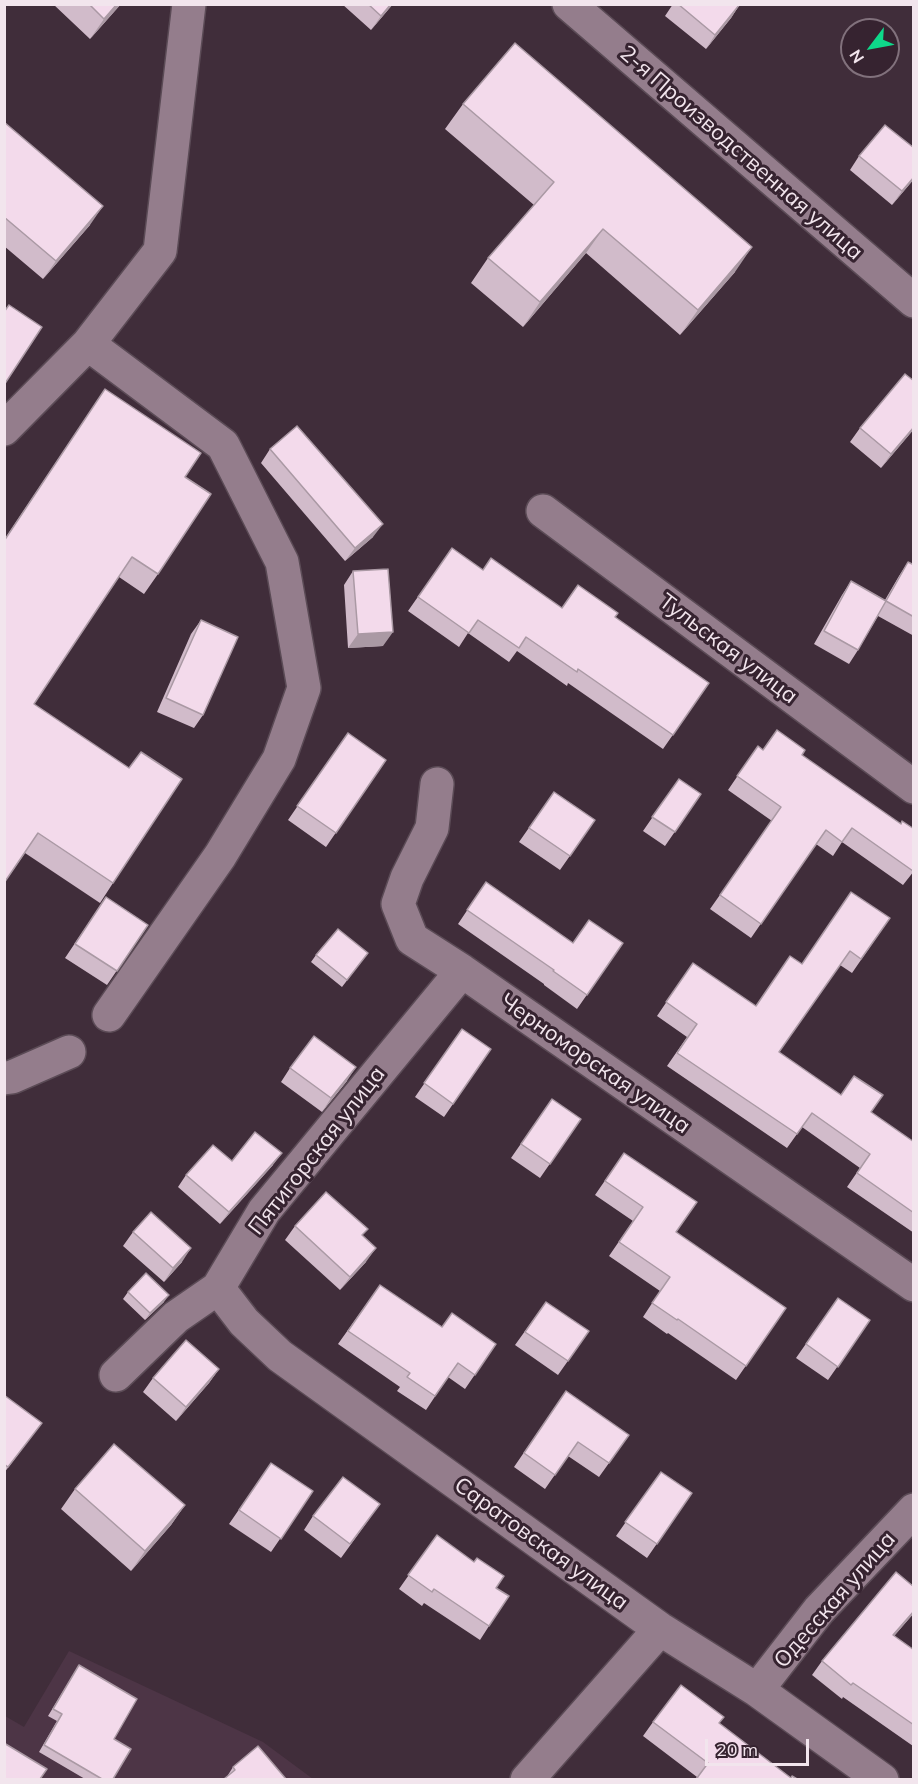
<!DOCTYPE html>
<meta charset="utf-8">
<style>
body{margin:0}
#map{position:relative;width:918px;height:1784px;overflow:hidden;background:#402d3a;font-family:Mulish,sans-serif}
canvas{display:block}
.frame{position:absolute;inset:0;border:6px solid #f2e5ed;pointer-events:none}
.north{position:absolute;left:840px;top:18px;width:60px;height:60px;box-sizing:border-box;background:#362330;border:2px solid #81717c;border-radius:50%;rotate:238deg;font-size:16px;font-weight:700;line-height:24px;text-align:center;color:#f2e5ed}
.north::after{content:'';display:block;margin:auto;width:21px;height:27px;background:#0ed98a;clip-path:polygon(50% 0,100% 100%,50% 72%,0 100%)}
.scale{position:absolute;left:705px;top:1739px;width:104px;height:27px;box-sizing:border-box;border:3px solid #f2e5ed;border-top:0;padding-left:8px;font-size:18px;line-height:21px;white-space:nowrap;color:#f2e5ed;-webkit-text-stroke:4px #362330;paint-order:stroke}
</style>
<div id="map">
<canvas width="918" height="1784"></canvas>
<div class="frame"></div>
<div class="north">N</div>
<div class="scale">20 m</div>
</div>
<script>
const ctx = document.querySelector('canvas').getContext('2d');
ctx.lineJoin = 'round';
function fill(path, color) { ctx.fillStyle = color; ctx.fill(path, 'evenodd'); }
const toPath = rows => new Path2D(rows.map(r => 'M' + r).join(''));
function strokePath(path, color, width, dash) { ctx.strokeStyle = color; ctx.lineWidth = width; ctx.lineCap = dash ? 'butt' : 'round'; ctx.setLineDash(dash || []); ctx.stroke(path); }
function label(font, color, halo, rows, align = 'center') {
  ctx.font = font + ' Mulish,sans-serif'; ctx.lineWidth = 6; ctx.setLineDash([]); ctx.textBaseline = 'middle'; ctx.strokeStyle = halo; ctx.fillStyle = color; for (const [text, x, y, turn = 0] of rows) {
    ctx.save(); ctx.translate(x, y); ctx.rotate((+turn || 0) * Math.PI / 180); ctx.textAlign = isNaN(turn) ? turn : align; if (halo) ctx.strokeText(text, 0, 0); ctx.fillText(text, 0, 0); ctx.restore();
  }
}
const built = toPath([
 [69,1651,263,1742,313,1779,5,1780,5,1716,24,1727]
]);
const minor = toPath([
 [569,4,914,301],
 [88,344,223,445,282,562,304,688,279,759,220,856,109,1015],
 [4,429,88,344,160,251,189,4],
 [543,511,914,787],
 [437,784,432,828,407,878,398,904,412,939,462,971,914,1285],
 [4,1078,12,1077,69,1052],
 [218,1288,244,1322,280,1356,660,1629,757,1690,882,1780],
 [116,1375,176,1317,218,1288,264,1211,462,971],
 [757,1690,819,1610,914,1510],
 [527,1780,660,1629]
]);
const wall = toPath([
 [53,4,121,4,90,39],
 [342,4,393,4,371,30],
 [673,4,740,4,731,18,706,49,665,16],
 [463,104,735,272,680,335,586,253,523,327,471,283,488,258,534,205,445,129],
 [4,122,90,225,43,279,4,246],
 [859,156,914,179,892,205,850,170],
 [105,389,185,477,158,574,144,594,119,577,34,704,113,883,100,903,25,853,4,883,4,540],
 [860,428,914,429,881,468,850,442],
 [270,449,373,537,345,561,261,463],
 [452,548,483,570,562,608,615,617,709,683,663,749,568,683,567,686,517,651,509,662,468,633,459,647,408,611],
 [908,562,914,565,914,636,878,616,858,650,849,664,814,644,842,595,851,581,885,600,899,576],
 [353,571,383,646,348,648,344,585],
 [201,620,203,715,194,728,157,712,191,634],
 [348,733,386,760,326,847,288,820],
 [758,746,763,750,802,755,914,871,903,885,842,842,833,856,816,844,751,938,710,909,772,821,728,790],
 [679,779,701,794,665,846,643,831],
 [554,792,595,820,560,870,519,842],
 [486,882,573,943,623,943,577,1009,544,985,544,984,458,924],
 [106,897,148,925,107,985,65,958],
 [890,918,852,973,840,965,779,1052,841,1095,871,1112,914,1142,914,1233,847,1187,860,1168,802,1127,787,1148,667,1066,687,1037,657,1016,693,963,755,1006,802,964],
 [368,953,342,987,311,962,316,955],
 [462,1029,491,1049,444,1117,415,1097],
 [290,1068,347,1081,322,1112,281,1082],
 [552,1099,581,1119,540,1178,511,1158],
 [624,1153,676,1232,786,1308,736,1380,668,1333,667,1334,643,1317,660,1291,609,1256,633,1221,595,1195],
 [232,1161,273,1165,220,1224,178,1187,186,1175],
 [295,1226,363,1236,366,1262,340,1290,285,1240],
 [133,1232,182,1262,164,1282,123,1246],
 [380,1285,442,1327,496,1344,465,1389,448,1377,426,1410,397,1391,400,1387,338,1344],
 [128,1292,164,1302,145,1320,123,1299],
 [838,1298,870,1320,828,1380,796,1358],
 [546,1302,589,1331,558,1375,515,1345],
 [219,1369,209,1383,176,1421,143,1392,153,1378],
 [566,1391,629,1435,599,1477,568,1456,545,1489,514,1467],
 [4,1395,32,1436,4,1473],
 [271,1463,313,1491,271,1552,229,1524],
 [661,1472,692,1493,647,1558,616,1536],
 [75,1489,185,1505,171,1525,131,1571,61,1509],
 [313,1516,370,1518,341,1558,304,1530],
 [437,1535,496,1588,489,1626,480,1640,424,1603,422,1606,399,1589],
 [914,1587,914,1613,894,1636,914,1650,913,1746,843,1697,842,1699,812,1675,822,1661],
 [79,1665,114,1739,113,1779,85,1779,39,1752,57,1721,48,1716],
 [653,1722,719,1723,791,1778,797,1779,695,1779,697,1777,643,1736],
 [233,1767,286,1779,229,1775,228,1775]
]);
const shadedWall = toPath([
 [117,4,121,4,90,39,104,19],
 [391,4,393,4,371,30,381,16],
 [740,4,731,18,706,49,715,35],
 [914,177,914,179,892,205,902,191],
 [103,206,90,225,43,279,56,261],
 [603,229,586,253,523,327,540,302],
 [752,247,735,272,680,335,698,310],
 [914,427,914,429,881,468,891,454],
 [383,524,373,537,345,561,355,548],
 [393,632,383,646,348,648,358,634],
 [356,1067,347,1081,322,1112,331,1098],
 [282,1153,273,1165,220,1224,229,1212],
 [191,1248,182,1262,164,1282,173,1268],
 [376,1248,366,1262,340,1290,350,1277],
 [169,1295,164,1302,145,1320,150,1313],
 [219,1369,209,1383,176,1421,186,1407],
 [185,1505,171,1525,131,1571,145,1551],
 [914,1611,914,1613,883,1649,893,1635]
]);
const building = toPath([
 [89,4,117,4,104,19,89,4],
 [368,4,391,4,381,16,368,4],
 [678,4,740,4,715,35,678,4],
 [515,43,752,247,698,310,603,229,540,302,488,258,554,182,463,104,515,43],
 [4,122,103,206,56,261,4,217,4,122],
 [885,125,914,148,914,177,902,191,859,156,885,125],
 [9,305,42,327,4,385,4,312,9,305],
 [905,374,914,381,914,427,891,454,860,428,905,374],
 [105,389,201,453,185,477,211,494,158,574,132,557,34,704,129,768,141,752,182,779,113,883,38,833,4,883,4,541,105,389],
 [297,426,383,524,355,548,270,449,297,426],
 [452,548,483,570,491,558,562,608,578,585,618,613,615,617,709,683,673,735,578,669,577,672,526,637,519,648,478,620,469,633,418,597,452,548],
 [908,562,914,565,914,617,886,601,908,562],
 [388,569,393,632,358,634,353,571,388,569],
 [851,581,886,601,858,650,824,631,851,581],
 [201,620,238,637,203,715,166,698,201,620],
 [777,730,805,750,802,755,901,824,902,821,914,829,913,871,852,828,842,842,826,830,761,924,720,895,781,807,737,776,758,746,763,750,777,730],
 [348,733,386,760,336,833,297,806,348,733],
 [679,779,701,794,675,832,652,817,679,779],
 [554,792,595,820,570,856,529,828,554,792],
 [486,882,573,943,589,920,623,943,587,995,553,971,554,970,467,910,486,882],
 [851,892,890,918,861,959,850,951,779,1052,841,1095,854,1076,883,1095,871,1112,914,1142,914,1213,857,1173,870,1154,812,1113,797,1134,677,1053,697,1024,666,1002,693,963,756,1006,790,956,802,964,851,892],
 [106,897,148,925,117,971,75,944,106,897],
 [338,929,368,953,347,980,316,955,338,929],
 [462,1029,491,1049,453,1104,424,1083,462,1029],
 [314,1036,356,1067,331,1098,290,1068,314,1036],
 [552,1099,581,1119,550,1164,521,1144,552,1099],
 [255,1132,282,1153,229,1212,186,1175,213,1145,232,1161,255,1132],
 [624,1153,697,1202,676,1232,786,1308,746,1366,678,1319,677,1320,652,1303,670,1277,619,1242,643,1207,605,1181,624,1153],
 [326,1192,368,1229,362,1235,376,1248,350,1277,295,1226,326,1192],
 [151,1212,191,1248,173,1268,133,1232,151,1212],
 [146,1273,169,1295,150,1313,128,1292,146,1273],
 [380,1285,442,1327,452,1313,496,1344,475,1375,458,1363,435,1396,407,1377,410,1373,348,1331,380,1285],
 [838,1298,870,1320,838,1367,806,1344,838,1298],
 [546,1302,589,1331,568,1361,525,1332,546,1302],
 [186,1340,219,1369,186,1407,153,1378,186,1340],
 [566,1391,629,1435,609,1463,578,1442,555,1475,524,1453,566,1391],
 [4,1395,42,1423,8,1467,4,1464,4,1395],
 [114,1444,185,1505,145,1551,75,1489,114,1444],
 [271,1463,313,1491,281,1539,239,1510,271,1463],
 [661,1472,692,1493,657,1544,625,1522,661,1472],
 [343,1477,380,1504,350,1544,313,1516,343,1477],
 [437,1535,474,1562,477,1558,504,1576,496,1588,509,1596,489,1626,434,1589,432,1592,408,1575,437,1535],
 [896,1572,914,1587,914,1611,893,1635,914,1650,914,1725,853,1683,851,1685,822,1661,896,1572],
 [79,1665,137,1699,114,1739,131,1749,113,1779,102,1779,44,1745,62,1714,53,1709,79,1665],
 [681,1685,724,1717,719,1723,791,1778,792,1776,797,1779,699,1779,697,1778,708,1763,653,1722,681,1685],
 [4,1743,47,1769,40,1779,4,1779,4,1743],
 [258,1746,286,1779,224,1779,235,1770,233,1767,258,1746]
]);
const streetNames = [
 ["2-я Производственная улица",741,153,41],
 ["Тульская улица",728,649,37],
 ["Черноморская улица",595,1064,35],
 ["Пятигорская улица",317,1151,-52],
 ["Саратовская улица",541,1544,36],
 ["Одесская улица",835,1600,-49]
];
fill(built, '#4d3546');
strokePath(minor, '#5b4b56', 36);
strokePath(minor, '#947d8c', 33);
fill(wall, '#d1bbca');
fill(shadedWall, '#aa99a4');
fill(building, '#f3daeb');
strokePath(building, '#aa99a4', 1.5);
label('22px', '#f2e5ed', '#362330', streetNames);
</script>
